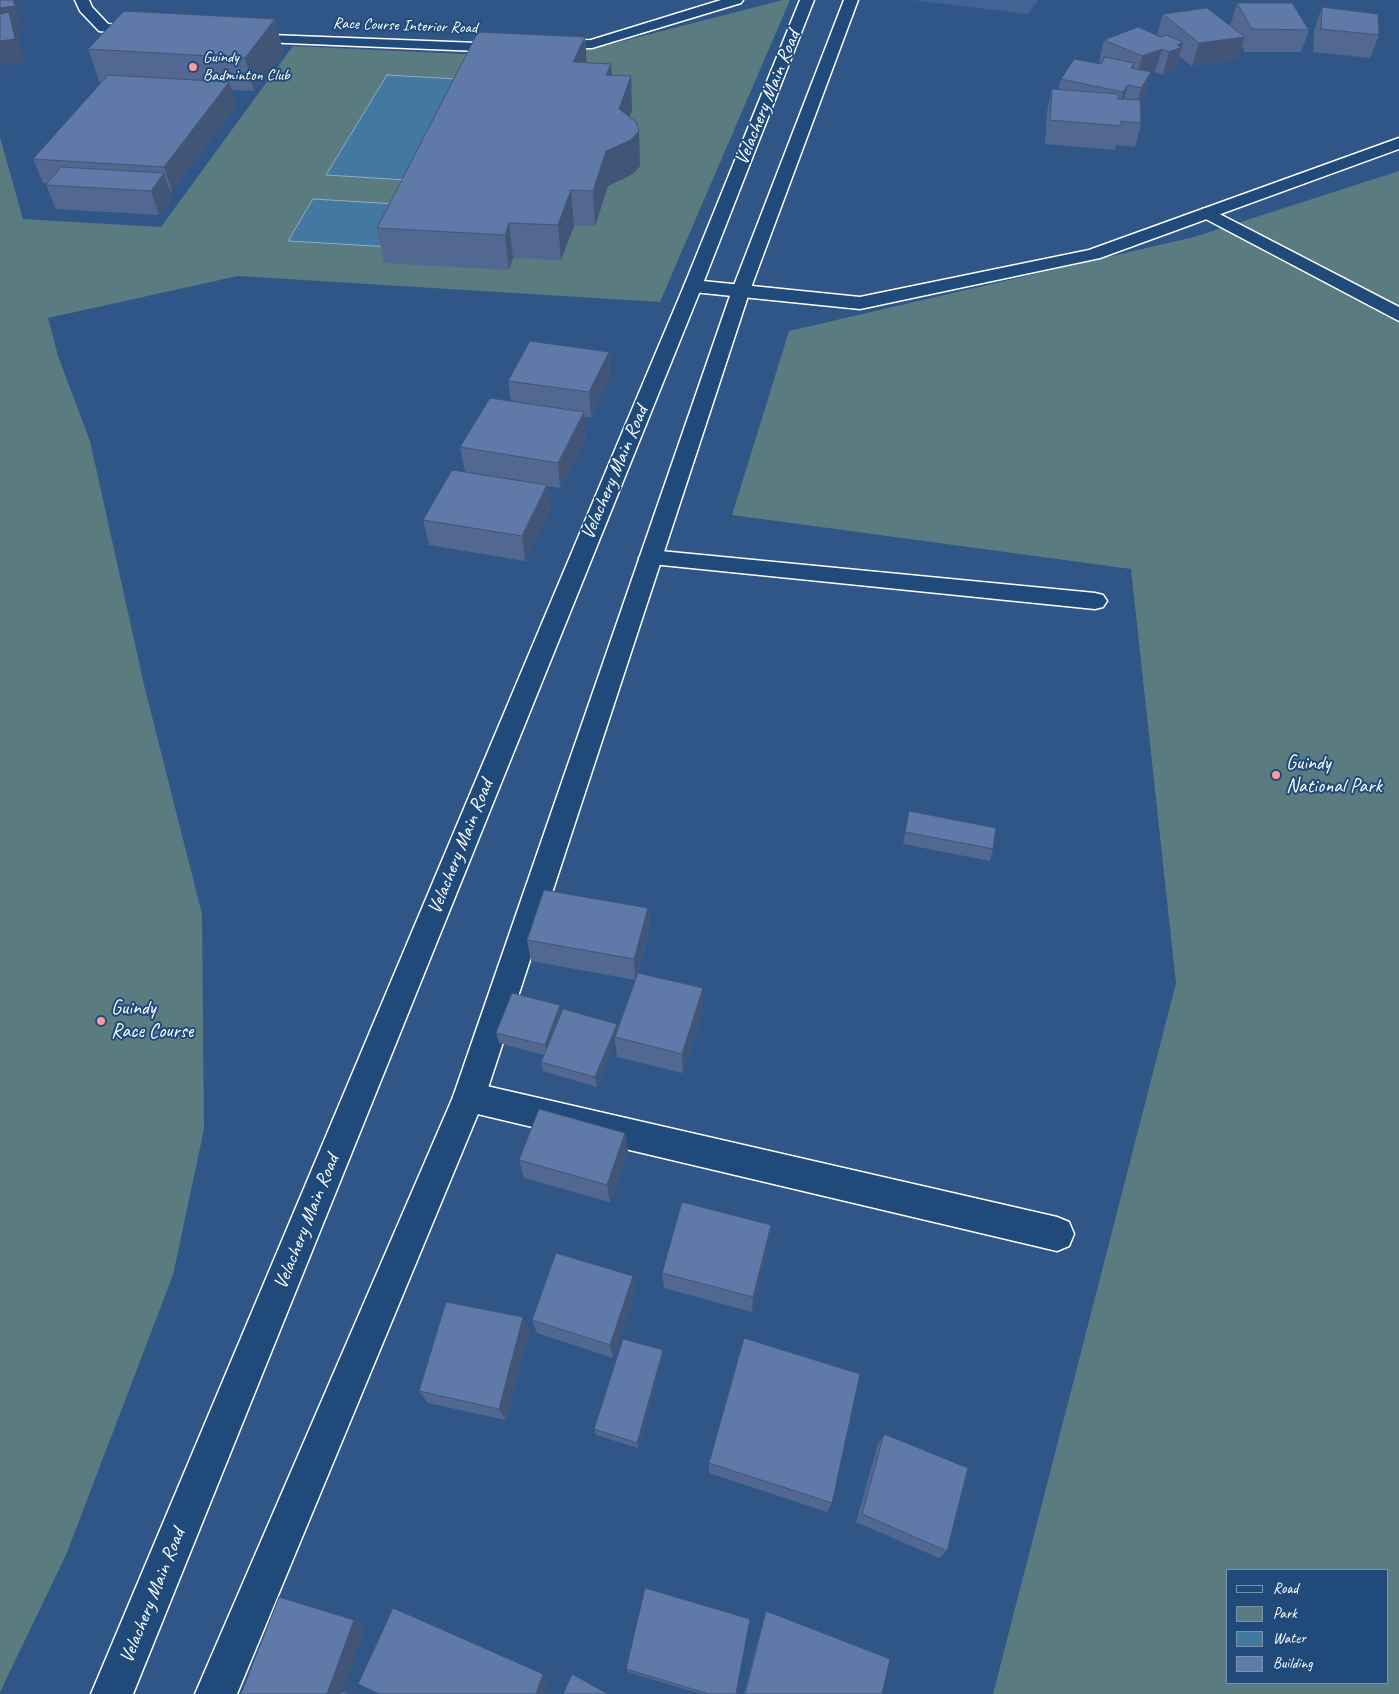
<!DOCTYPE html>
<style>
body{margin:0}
#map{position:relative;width:1399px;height:1694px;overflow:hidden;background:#305687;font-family:Caveat,sans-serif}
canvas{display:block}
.legend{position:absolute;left:1226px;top:1569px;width:162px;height:115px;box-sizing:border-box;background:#1f4a7a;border:1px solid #7992af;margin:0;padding:6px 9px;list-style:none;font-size:15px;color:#fff}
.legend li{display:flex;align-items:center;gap:10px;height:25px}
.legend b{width:25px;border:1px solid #7992af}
</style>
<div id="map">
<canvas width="1399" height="1694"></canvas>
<ul class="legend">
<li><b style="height:6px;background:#1f4a7a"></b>Road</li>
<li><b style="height:14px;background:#5a7b7f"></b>Park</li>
<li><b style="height:14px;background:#4378a0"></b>Water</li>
<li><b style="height:14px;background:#5f79a8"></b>Building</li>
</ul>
</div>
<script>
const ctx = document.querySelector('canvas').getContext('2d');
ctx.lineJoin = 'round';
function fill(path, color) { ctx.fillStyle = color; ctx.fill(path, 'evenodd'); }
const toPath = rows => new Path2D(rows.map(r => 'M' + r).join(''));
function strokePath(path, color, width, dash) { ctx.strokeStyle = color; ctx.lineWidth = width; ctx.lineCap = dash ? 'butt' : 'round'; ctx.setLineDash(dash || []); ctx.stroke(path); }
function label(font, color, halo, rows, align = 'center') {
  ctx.font = font + ' Caveat,sans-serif'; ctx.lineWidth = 4; ctx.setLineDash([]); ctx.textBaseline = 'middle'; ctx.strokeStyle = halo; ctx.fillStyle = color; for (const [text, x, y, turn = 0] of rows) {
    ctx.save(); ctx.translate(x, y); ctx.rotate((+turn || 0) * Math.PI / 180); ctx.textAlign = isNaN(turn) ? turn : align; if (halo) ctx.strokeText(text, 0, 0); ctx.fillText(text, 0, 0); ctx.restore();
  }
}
const built = toPath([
 [912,0,1038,0,1028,14]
]);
const green = toPath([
 [783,0,790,0,660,302,238,276,48,318,58,356,90,441,145,689,202,914,204,1129,173,1275,66,1555,0,1692,0,137,23,219,161,227,293,46,505,56,539,54,600,47],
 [1399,171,1399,1694,993,1694,1176,983,1131,569,732,515,789,331,1194,237],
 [1228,1570,1388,1570,1388,1683,1228,1683]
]);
const water = toPath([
 [387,75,475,80,423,181,326,175,387,75],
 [313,199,412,205,391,247,288,241,313,199]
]);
const lane = toPath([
 [1399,138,1399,149,1100,258,860,309,693,292,686,290,684,286,686,282,693,280,860,297,1089,250,1399,138]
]);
const street = toPath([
 [1208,208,1399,307,1399,321,1202,217,1199,213,1202,209,1208,208],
 [650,550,1095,593,1103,595,1107,601,1103,607,1095,609,642,563,639,558,642,553,650,550],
 [469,1082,1057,1217,1069,1222,1074,1234,1069,1246,1057,1251,469,1112,458,1107,453,1097,458,1087,469,1082]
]);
const secondary = toPath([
 [75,0,89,0,92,7,108,24,144,28,151,32,144,36,99,31,80,11,75,0],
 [721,0,743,0,741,3,592,48,549,49,542,45,549,41,591,40,721,0],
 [800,0,814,0,702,286,133,1694,91,1694,684,286,800,0],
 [844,0,858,0,749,293,485,1097,237,1694,195,1694,453,1097,731,293,844,0],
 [244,34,478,43,508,42,515,46,508,50,478,51,239,41,237,38,244,34]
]);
const wall = toPath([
 [1237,3,1309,30,1301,52,1245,52,1242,46,1237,60,1192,66,1179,56,1175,70,1163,75,1155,72,1150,74,1145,95,1140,102,1141,123,1135,147,1116,145,1115,150,1045,144,1047,112,1052,89,1058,89,1061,79,1101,64,1099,63,1104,40,1157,35,1163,14,1230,26],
 [1322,7,1379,35,1370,58,1313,52,1314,30],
 [275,19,283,52,254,91,231,90,236,105,172,191,170,191,172,197,159,215,56,209,46,185,47,184,43,183,33,159,101,83,100,83,88,49],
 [585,37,587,63,611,64,612,75,631,76,632,110,630,117,639,131,640,166,633,174,608,186,595,226,574,226,561,260,513,258,509,270,384,263,377,228],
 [609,352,610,377,591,417,584,417,586,437,560,488,547,486,550,510,525,561,429,545,423,520,465,472,460,447,511,401,508,381],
 [909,811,993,849,990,861,903,844],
 [648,908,649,930,637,975,703,1009,683,1073,617,1057,615,1041,597,1087,543,1071,541,1062,544,1055,499,1043,496,1033,562,1013,617,1024,618,1029,635,980,531,961,527,940],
 [625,1133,628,1151,610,1202,524,1178,519,1160],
 [769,1241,752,1312,664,1288,662,1273],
 [635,1291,613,1358,537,1333,532,1320],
 [529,1331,506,1420,428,1403,419,1391],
 [663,1357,638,1448,596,1435,594,1429],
 [884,1434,947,1551,939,1558,856,1522,878,1444],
 [709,1463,832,1503,827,1512,709,1473],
 [766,1611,882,1694,744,1694,764,1617],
 [626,1669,736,1694,701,1694,628,1672]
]);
const shadedWall = toPath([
 [0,0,16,0,18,6,16,6,23,29,16,30,18,35,24,62,0,66],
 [275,19,283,52,254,91,245,58],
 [585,37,587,70,573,62],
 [1245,37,1237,60,1192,66,1199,43],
 [1183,42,1175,70,1163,75,1169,52,1177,45],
 [1162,49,1155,72,1150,74,1145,95,1135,111,1141,88,1136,80,1142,56],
 [1134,63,1122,108,1117,115,1123,92,1131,68],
 [611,64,613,98,606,75],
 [631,76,632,110,621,143,619,109],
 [229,82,236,105,172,191,164,167],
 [639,131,640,166,633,174,608,186,595,226,593,191,606,151],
 [164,173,172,197,159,215,151,191],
 [571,190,574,226,561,260,558,225],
 [509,223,513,258,509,270,505,235],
 [609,352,610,377,591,417,589,392],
 [584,412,586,437,560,488,558,463],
 [547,485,550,510,525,561,522,536],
 [648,908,649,930,635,980,634,959],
 [703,988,703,1009,683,1073,682,1054],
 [560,1005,562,1016,547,1055,545,1045],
 [617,1024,618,1034,615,1037,615,1041,597,1087,595,1077],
 [625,1133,628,1151,610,1202,607,1185],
 [771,1225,769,1241,752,1312,753,1297],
 [633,1276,635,1291,613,1358,610,1345],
 [523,1317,529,1331,506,1420,499,1409],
 [663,1350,663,1357,638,1448,637,1443],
 [354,1620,366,1625,343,1691,358,1694,327,1694],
 [543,1674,549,1677,543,1694,536,1694]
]);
const building = toPath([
 [0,0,13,0,15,6,0,8,0,0],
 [1237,3,1292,3,1309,30,1252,29,1237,3],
 [1322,7,1378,14,1379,35,1321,29,1322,7],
 [1207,8,1245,37,1199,43,1163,14,1207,8],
 [124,11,275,19,245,58,88,49,124,11],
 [9,12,15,39,0,41,0,14,9,12],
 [1138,27,1161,37,1166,35,1183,42,1177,45,1182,47,1169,52,1162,49,1142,56,1104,40,1138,27],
 [478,32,585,37,573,62,611,64,606,75,631,76,619,109,636,122,639,131,631,140,606,151,593,191,571,190,558,225,509,223,505,235,377,228,478,32],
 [1105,57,1134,63,1131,68,1151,72,1141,88,1128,85,1123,92,1061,79,1074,59,1101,64,1105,57],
 [108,75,229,82,164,167,33,159,108,75],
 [1052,89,1118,94,1118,99,1140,100,1141,123,1121,121,1121,126,1050,120,1052,89],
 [61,167,164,173,151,191,46,185,61,167],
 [530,341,609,352,589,392,508,381,530,341],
 [490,398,584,412,558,463,460,447,490,398],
 [452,470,547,485,522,536,423,520,452,470],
 [909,811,996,828,993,849,905,832,909,811],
 [544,890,648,908,634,959,527,940,544,890],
 [638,973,703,988,682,1054,615,1037,638,973],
 [512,993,560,1005,545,1045,496,1033,512,993],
 [563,1009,617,1024,595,1077,541,1062,563,1009],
 [539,1109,625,1133,607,1185,519,1160,539,1109],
 [682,1202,771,1225,753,1297,662,1273,682,1202],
 [556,1253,633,1276,610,1345,532,1320,556,1253],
 [446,1302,523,1317,499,1409,419,1391,446,1302],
 [744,1338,860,1374,832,1503,709,1463,744,1338],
 [623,1339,663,1350,637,1443,594,1429,623,1339],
 [884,1434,968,1468,947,1551,862,1514,884,1434],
 [645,1588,750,1619,736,1694,709,1694,626,1669,645,1588],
 [279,1597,354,1620,327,1694,241,1694,279,1597],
 [393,1608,543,1674,536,1694,379,1694,358,1684,393,1608],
 [766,1611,890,1659,882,1694,745,1694,766,1611],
 [572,1674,608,1694,563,1694,572,1674],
 [342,1691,350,1694,341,1694,342,1691]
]);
const markers = [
 [193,67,5,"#ff9aa2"],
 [1276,775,5,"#ff9aa2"],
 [101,1021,5,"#ff9aa2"]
];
const farStreetnames = [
 ["Race Course Interior Road",405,26,2]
];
const farPoinames = [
 ["Guindy",203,58],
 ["Badminton Club",203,76]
];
const streetNames = [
 ["Velachery Main Road",768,98,-68],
 ["Velachery Main Road",615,473,-67],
 ["Velachery Main Road",461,847,-68],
 ["Velachery Main Road",307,1222,-68],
 ["Velachery Main Road",153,1596,-68]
];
const poiNames = [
 ["Guindy",1286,764],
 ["National Park",1286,787],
 ["Guindy",111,1009],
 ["Race Course",111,1032]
];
fill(built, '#426393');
fill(green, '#5a7b7f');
fill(water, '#4378a0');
strokePath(water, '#8eaec6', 1);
strokePath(lane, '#fff', 3);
strokePath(street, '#fff', 3);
strokePath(secondary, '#fff', 3);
fill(lane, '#1f4a7a');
fill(street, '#1f4a7a');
fill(secondary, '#1f4a7a');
fill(wall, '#526890');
fill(shadedWall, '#425576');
fill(building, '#5f79a8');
strokePath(building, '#425576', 1);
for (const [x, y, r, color] of markers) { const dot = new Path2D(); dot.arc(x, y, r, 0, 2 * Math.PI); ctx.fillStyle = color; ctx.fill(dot); strokePath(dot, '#1f4a7a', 2); }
label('16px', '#fff', '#1f4a7a', farStreetnames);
label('16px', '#fff', '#1f4a7a', farPoinames, 'left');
label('20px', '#fff', '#1f4a7a', streetNames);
label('20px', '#fff', '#1f4a7a', poiNames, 'left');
</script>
